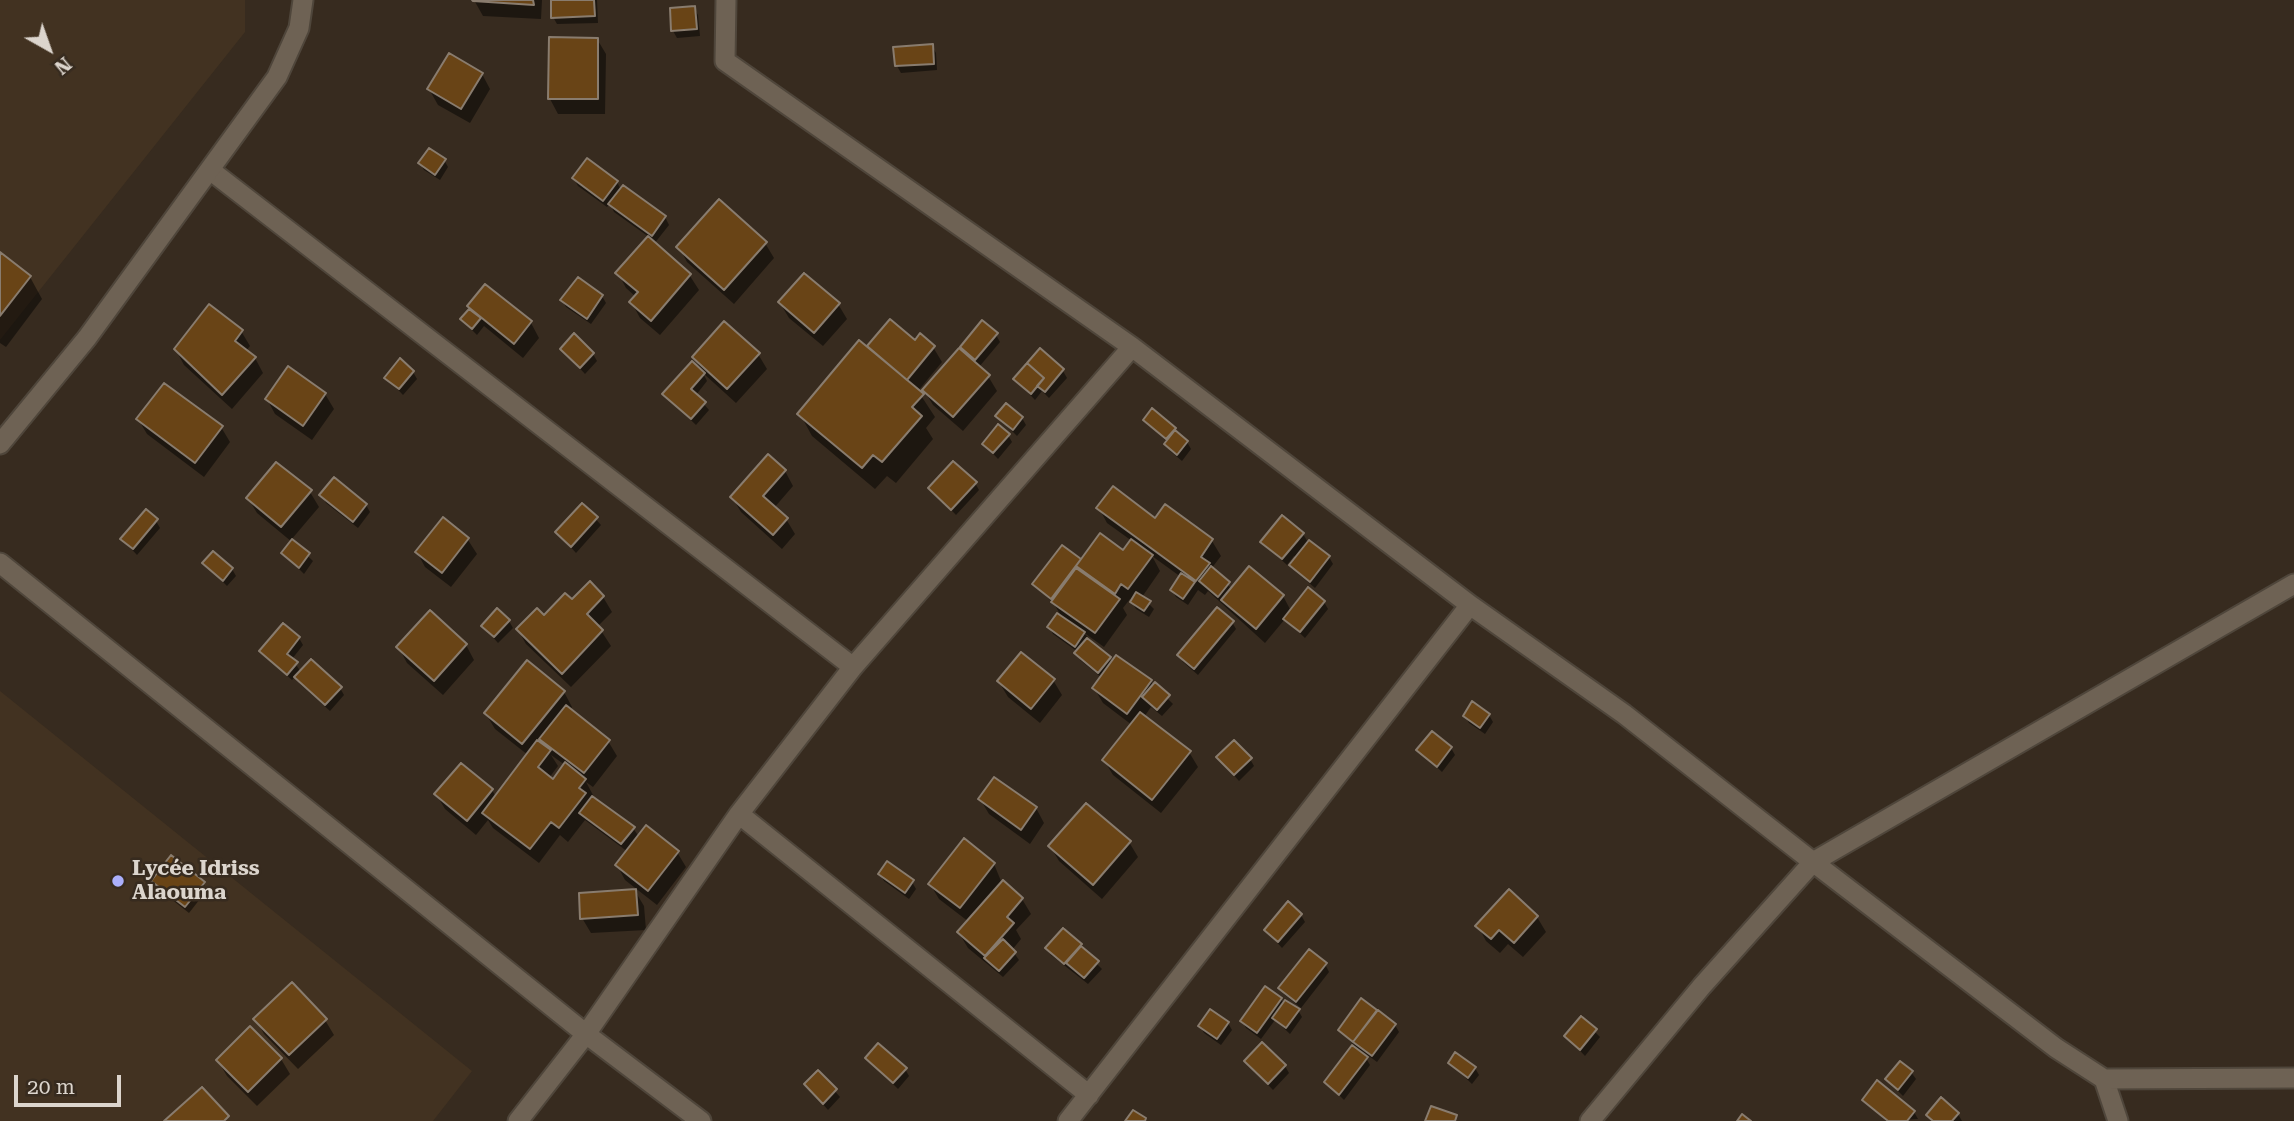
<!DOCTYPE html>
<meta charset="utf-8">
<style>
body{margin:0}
#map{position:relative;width:2294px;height:1121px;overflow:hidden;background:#372b1f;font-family:"Roboto Serif",serif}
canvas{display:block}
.north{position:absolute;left:14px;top:14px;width:70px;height:70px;-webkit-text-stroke:5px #372b1f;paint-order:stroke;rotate:140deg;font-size:19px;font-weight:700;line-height:28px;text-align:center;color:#dcd5cd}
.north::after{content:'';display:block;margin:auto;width:24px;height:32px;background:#dcd5cd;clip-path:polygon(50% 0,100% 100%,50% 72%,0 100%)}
.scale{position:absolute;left:14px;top:1075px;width:107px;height:32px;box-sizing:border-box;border:4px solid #dcd5cd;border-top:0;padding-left:9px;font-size:21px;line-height:24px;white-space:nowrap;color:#dcd5cd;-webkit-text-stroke:5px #372b1f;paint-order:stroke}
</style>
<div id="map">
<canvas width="2294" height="1121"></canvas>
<div class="north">N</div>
<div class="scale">20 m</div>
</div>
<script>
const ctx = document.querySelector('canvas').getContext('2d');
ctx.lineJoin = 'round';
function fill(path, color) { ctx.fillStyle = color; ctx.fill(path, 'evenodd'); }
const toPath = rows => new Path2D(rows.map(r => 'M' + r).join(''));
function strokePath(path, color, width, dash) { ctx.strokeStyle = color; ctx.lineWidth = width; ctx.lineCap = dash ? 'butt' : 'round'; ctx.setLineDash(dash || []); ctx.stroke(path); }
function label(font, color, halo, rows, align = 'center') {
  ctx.font = font + ' "Roboto Serif",serif'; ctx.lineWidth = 5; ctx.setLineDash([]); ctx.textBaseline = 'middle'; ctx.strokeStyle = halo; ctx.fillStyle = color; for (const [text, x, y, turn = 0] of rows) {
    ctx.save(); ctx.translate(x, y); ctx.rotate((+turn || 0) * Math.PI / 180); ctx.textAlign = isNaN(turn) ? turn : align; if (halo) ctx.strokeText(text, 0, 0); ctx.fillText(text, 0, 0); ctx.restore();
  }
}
const built = toPath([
 [0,0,245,0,245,32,0,340],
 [0,691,472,1071,433,1121,0,1121]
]);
const shadow = toPath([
 [474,0,542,0,541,19,483,16],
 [553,0,597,0,598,23,557,24,553,17],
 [694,8,698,15,700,36,677,38,673,31],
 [597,39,606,54,605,114,558,114,550,99],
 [932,46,936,53,937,70,901,73,897,66],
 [482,74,490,89,470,123,438,105,429,89],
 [444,160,448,167,440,180,424,170,420,163],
 [574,179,617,182,621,190,665,217,669,225,654,244,690,276,699,290,660,335,640,318,632,303,636,297,626,288,618,273,649,237,614,212,610,204,607,207,578,186],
 [765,243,774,258,734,304,687,262,679,247],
 [0,254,30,277,42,299,6,347,0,343],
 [485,286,531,323,539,338,523,358,484,326,477,335,462,320],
 [602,296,606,303,591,324,566,307,562,300],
 [780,303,838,304,847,319,823,346,789,318],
 [891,322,915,342,933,347,942,362,918,391,935,417,926,428,933,439,896,483,887,476,875,489,812,436,800,414,867,349],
 [241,331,250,346,246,351,255,358,263,373,232,409,184,365,176,350],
 [996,335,1000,342,979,367,988,376,997,391,963,431,933,405,924,390,967,356,962,347],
 [562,349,593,354,597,361,585,374],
 [758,354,767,369,736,403,703,373,707,381,696,395,709,410,696,425,664,394,703,373,694,357],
 [289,368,325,394,334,409,312,440,275,414,267,399],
 [1063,371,1067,378,1049,398,1042,391,1035,400,1015,379],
 [413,372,417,379,403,395,387,378],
 [997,416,1022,418,1026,425,1017,436],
 [138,419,221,427,230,442,204,477,147,434],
 [1145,420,1174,429,1187,442,1191,449,1182,461,1170,451,1167,442],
 [1008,435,1012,442,998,459,984,444],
 [785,471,793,486,774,508,786,519,795,534,782,549,741,512,732,497],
 [975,483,979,490,956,515,930,488],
 [310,492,319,507,291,540,313,561,304,574,283,553,292,542,257,513,248,498],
 [322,496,366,505,370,512,358,528,326,503],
 [583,505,601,525,576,553,557,532],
 [1166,506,1212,541,1221,556,1211,569,1232,589,1283,596,1291,611,1324,602,1328,609,1305,638,1285,619,1265,643,1208,591,1205,595,1198,590,1188,605,1176,597,1172,590,1181,577,1152,556,1160,571,1142,597,1154,609,1149,617,1136,609,1130,599,1123,608,1127,615,1104,647,1083,632,1113,663,1150,681,1173,704,1162,716,1151,707,1144,717,1189,752,1198,767,1161,813,1113,775,1104,760,1132,725,1103,703,1094,688,1102,678,1080,660,1078,652,1053,634,1049,627,1063,619,1054,604,1034,584,1080,560,1081,563,1123,552,1132,541,1107,523,1099,508,1155,520],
 [443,519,468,540,477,554,451,587,425,567,417,552],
 [156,521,160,528,137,555,122,539],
 [1303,534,1309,544,1329,557,1333,564,1315,588,1296,572,1291,565,1297,558,1294,556,1287,565,1262,542],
 [204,563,232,569,236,576,227,586],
 [603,597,612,612,598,626,611,646,571,687,526,644,518,630,572,602],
 [509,621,513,628,498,643,483,626],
 [1232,622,1236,629,1198,675,1183,662,1179,655],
 [299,638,303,645,292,659,301,672,340,688,344,695,330,711,300,684,296,676,292,680,261,652],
 [466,645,474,660,443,695,407,663,399,648],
 [1053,680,1062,695,1040,723,1008,697,999,682],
 [564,692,572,707,570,710,608,741,617,756,593,787,586,782,593,795,591,797,633,828,639,837,677,852,686,867,657,905,625,880,617,865,628,852,585,820,568,842,560,835,539,863,493,828,488,820,476,835,445,809,436,794,492,790,496,797,528,755,495,729,486,714],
 [551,755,565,765,553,781,549,778,558,766],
 [1489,715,1493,722,1485,734,1469,723,1465,716],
 [1451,748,1455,755,1442,772,1419,750],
 [1218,757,1250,759,1254,766,1239,781],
 [980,799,1036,808,1044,823,1030,844,989,814],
 [1129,842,1138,857,1102,899,1059,861,1050,846],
 [994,864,1001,881,1022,899,1031,914,1016,930,1021,939,1012,950,1019,960,1003,977,968,948,959,933,969,922,939,899,930,884],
 [880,874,912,882,916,889,909,899,884,881],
 [153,881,203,883,207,890,189,913,157,888],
 [635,891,644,906,646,930,591,933,582,918],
 [1301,915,1305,922,1282,948,1266,930],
 [1537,917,1546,932,1523,957,1508,944,1500,953,1486,941,1478,926],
 [1063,930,1102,969,1088,984,1051,955,1047,948],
 [1325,964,1329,972,1301,1008,1285,995,1280,988],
 [1281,999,1284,1004,1298,1010,1302,1017,1290,1034,1275,1020,1261,1039,1246,1028,1242,1021],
 [1362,1001,1395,1025,1399,1032,1377,1062,1362,1051,1370,1065,1344,1100,1326,1082,1354,1045,1340,1031],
 [1581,1018,1600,1037,1585,1056,1566,1036],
 [256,1019,325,1020,334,1035,298,1069,264,1034],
 [1228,1023,1232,1030,1221,1045,1204,1033,1200,1026],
 [867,1058,905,1069,909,1076,898,1089],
 [281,1059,290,1074,257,1106,227,1076,218,1061],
 [1246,1062,1285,1066,1289,1073,1273,1090],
 [1450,1063,1475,1068,1479,1075,1472,1084],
 [818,1072,840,1097,828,1110,806,1085],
 [1911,1072,1916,1079,1903,1096,1887,1080],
 [1864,1100,1914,1112,1918,1119,1886,1121],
 [1958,1114,1962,1121,1931,1121,1928,1115]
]);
const building = toPath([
 [472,0,533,0,534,5,473,1,472,0],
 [551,0,594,0,595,16,551,18,551,0],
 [695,6,697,29,671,31,670,8,695,6],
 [549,37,598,38,598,99,548,99,549,37],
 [933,44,934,64,895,66,893,47,933,44],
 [449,53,483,73,461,109,427,89,449,53],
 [429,148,446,159,435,175,418,163,429,148],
 [587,158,618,181,603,201,572,178,587,158],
 [623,185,666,216,652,236,608,204,623,185],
 [719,199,767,242,724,290,676,247,719,199],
 [648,236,691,274,651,321,629,302,638,292,615,273,648,236],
 [0,252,31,276,0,316,0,252],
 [804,273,840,303,814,333,778,302,804,273],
 [578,277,603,295,587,319,560,300,578,277],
 [485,284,532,321,514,344,467,306,485,284],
 [209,304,243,330,235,341,256,357,222,395,174,349,209,304],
 [469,309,481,318,472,329,460,319,469,309],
 [890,319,915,340,920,333,935,346,907,380,867,346,890,319],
 [982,320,998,333,975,360,960,347,982,320],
 [724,321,760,353,727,389,692,357,724,321],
 [574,333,594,353,580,368,560,349,574,333],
 [859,340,924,394,912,407,922,416,882,462,873,455,862,468,797,414,859,340],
 [959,348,990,375,953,417,922,390,959,348],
 [1040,348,1064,369,1045,392,1037,386,1044,378,1027,363,1040,348],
 [400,358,414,371,399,389,384,378,400,358],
 [692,361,705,373,691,389,706,402,691,419,662,394,692,361],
 [1027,363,1044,378,1031,394,1013,379,1027,363],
 [288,366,326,393,303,426,265,399,288,366],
 [164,383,223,426,195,463,136,419,164,383],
 [1006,403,1023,417,1013,430,995,416,1006,403],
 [1152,408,1176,428,1166,439,1143,420,1152,408],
 [998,424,1010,434,993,453,982,444,998,424],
 [1175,430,1188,441,1177,455,1164,444,1175,430],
 [768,454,786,470,763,496,788,518,773,535,730,497,768,454],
 [953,461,977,482,951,510,928,488,953,461],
 [276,462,312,490,281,527,246,498,276,462],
 [334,477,367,504,353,522,319,495,334,477],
 [1113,486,1155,518,1165,504,1213,539,1201,557,1210,563,1196,581,1096,508,1113,486],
 [582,503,598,517,571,547,555,532,582,503],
 [146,509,158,519,133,549,120,539,146,509],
 [1282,515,1304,533,1282,559,1260,542,1282,515],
 [443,517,469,538,442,573,415,552,443,517],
 [1100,533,1123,550,1131,539,1153,555,1128,589,1121,584,1115,594,1076,566,1100,533],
 [292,539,310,553,299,568,281,553,292,539],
 [1309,540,1330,556,1310,582,1289,565,1309,540],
 [1062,545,1081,559,1051,599,1032,584,1062,545],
 [213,551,233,568,223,581,202,563,213,551],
 [1211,566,1230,582,1218,597,1199,581,1211,566],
 [1249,566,1284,595,1256,629,1221,600,1249,566],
 [1076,568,1120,599,1095,633,1051,602,1076,568],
 [1181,573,1195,582,1183,599,1170,590,1181,573],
 [590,581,604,596,587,614,603,630,562,674,516,629,537,608,544,615,565,593,572,599,590,581],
 [1308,587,1325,601,1300,632,1283,619,1308,587],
 [1136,592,1151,601,1144,611,1130,602,1136,592],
 [1217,607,1234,621,1194,669,1177,655,1217,607],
 [497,608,510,620,494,637,481,626,497,608],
 [430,610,467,644,434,681,396,647,430,610],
 [1057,613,1085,632,1075,647,1047,627,1057,613],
 [283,623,300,637,287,654,298,662,287,675,259,651,283,623],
 [1087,638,1111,657,1098,673,1074,653,1087,638],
 [1021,652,1055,679,1031,709,997,681,1021,652],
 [1116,655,1152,680,1127,714,1092,688,1116,655],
 [311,659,342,687,325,705,294,677,311,659],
 [527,660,565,691,522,744,484,713,527,660],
 [1155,682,1170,695,1157,710,1142,697,1155,682],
 [1472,701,1490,714,1480,728,1463,716,1472,701],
 [566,705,610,740,584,773,539,739,566,705],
 [1140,712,1191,751,1152,800,1102,760,1140,712],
 [1432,731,1452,747,1437,767,1416,750,1432,731],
 [537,740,551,750,538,767,553,779,565,762,586,779,579,788,586,793,559,828,551,822,530,849,482,813,537,740],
 [1234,740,1252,758,1234,775,1216,757,1234,740],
 [461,763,493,789,467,821,434,794,461,763],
 [994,777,1037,807,1021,830,978,799,994,777],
 [592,796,635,827,621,844,579,813,592,796],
 [1086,803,1131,841,1093,885,1048,846,1086,803],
 [646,825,679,851,648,891,615,865,646,825],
 [964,838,995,863,960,908,928,884,964,838],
 [171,855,205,882,185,907,151,881,171,855],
 [887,861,914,880,905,893,878,874,887,861],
 [1003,880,1023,898,1007,917,1014,923,985,956,957,932,1003,880],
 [636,889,638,915,580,919,579,893,636,889],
 [1509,889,1538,916,1514,943,1499,930,1491,939,1475,926,1509,889],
 [1288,901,1302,914,1278,942,1264,930,1288,901],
 [1063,928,1082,944,1064,964,1045,948,1063,928],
 [1003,939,1016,952,999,971,984,958,1003,939],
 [1081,946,1099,961,1084,978,1066,963,1081,946],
 [1309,949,1327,963,1296,1002,1278,988,1309,949],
 [292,982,327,1019,289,1055,253,1019,292,982],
 [1265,986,1282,998,1257,1033,1240,1021,1265,986],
 [1361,998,1377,1010,1353,1042,1338,1030,1361,998],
 [1285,1000,1300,1009,1286,1028,1272,1018,1285,1000],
 [1210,1009,1229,1022,1217,1039,1198,1026,1210,1009],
 [1378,1010,1396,1024,1372,1056,1353,1042,1378,1010],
 [1581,1016,1597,1029,1580,1050,1564,1036,1581,1016],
 [250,1026,282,1058,248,1092,216,1060,250,1026],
 [1262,1042,1286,1065,1268,1084,1244,1061,1262,1042],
 [878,1043,907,1068,893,1083,865,1058,878,1043],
 [1352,1045,1368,1057,1339,1095,1324,1082,1352,1045],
 [1455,1052,1476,1067,1468,1078,1448,1063,1455,1052],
 [1900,1061,1913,1071,1898,1090,1885,1079,1900,1061],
 [818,1070,837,1089,823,1104,804,1084,818,1070],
 [1877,1080,1915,1111,1907,1121,1888,1121,1862,1100,1877,1080],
 [202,1087,229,1116,224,1121,164,1121,202,1087],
 [1941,1097,1959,1113,1952,1121,1933,1121,1926,1115,1941,1097],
 [1431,1106,1457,1115,1455,1121,1425,1121,1431,1106],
 [1133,1110,1146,1118,1145,1121,1125,1121,1133,1110],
 [1742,1114,1751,1121,1737,1121,1742,1114]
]);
const minor = toPath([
 [726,0,725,61,1132,347,1470,605,1068,1121],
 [210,170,853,667],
 [0,563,586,1034,701,1121],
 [1470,605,1624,714,1813,862,2294,584],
 [739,814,1089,1095],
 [2104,1079,2294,1078],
 [518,1121,586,1034,739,814,853,667,1132,347],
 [1590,1121,1702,986,1813,862,2056,1048,2104,1079,2118,1121]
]);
const tertiary = toPath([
 [0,444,87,338,277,77,299,28,303,0]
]);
const markers = [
 [118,881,7,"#abaffb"]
];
const poiNames = [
 ["Lycée Idriss",132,869],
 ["Alaouma",132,893]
];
fill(built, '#423221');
fill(shadow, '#0007');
fill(building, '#694416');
strokePath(building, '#897c6e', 2);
strokePath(minor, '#4f463b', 23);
strokePath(tertiary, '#4f463b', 23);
strokePath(minor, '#6e6254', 19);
strokePath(tertiary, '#6e6254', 19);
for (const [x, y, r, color] of markers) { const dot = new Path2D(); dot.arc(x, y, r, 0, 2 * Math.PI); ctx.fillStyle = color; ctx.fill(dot); strokePath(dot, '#372b1f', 2.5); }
label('bold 21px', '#dcd5cd', '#372b1f', poiNames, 'left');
</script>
